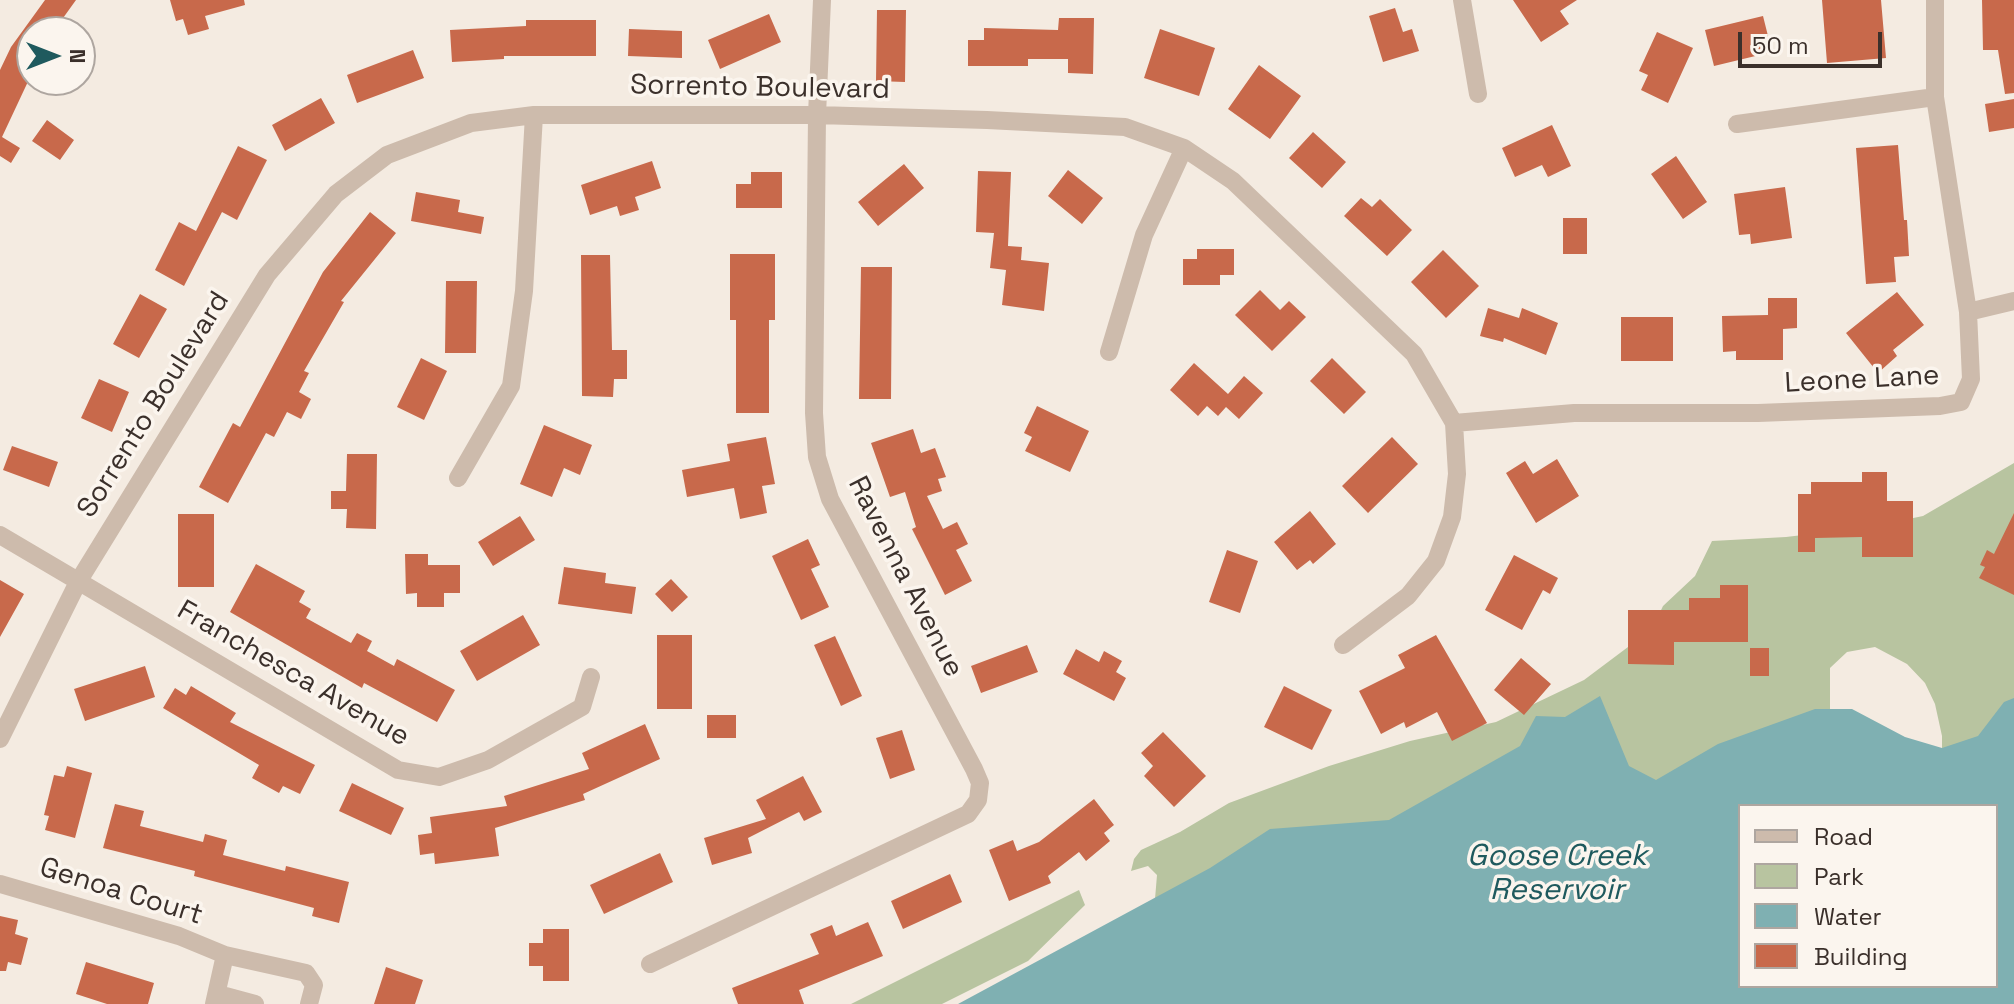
<!DOCTYPE html>
<style>
body{margin:0}
#map{position:relative;width:2014px;height:1004px;overflow:hidden;background:#f4ebe1;font-family:"Space Grotesk",sans-serif}
canvas{display:block}
.legend{position:absolute;left:1738px;top:804px;width:260px;height:184px;box-sizing:border-box;background:#fbf5ee;border:2px solid #aea6a0;margin:0;padding:10px 14px;list-style:none;font-size:24px;color:#3b302b}
.legend li{display:flex;align-items:center;gap:16px;height:40px}
.legend b{width:40px;border:2px solid #aea6a0}
.north{position:absolute;left:16px;top:16px;width:80px;height:80px;box-sizing:border-box;background:#fbf5ee;border:2px solid #aea6a0;border-radius:50%;rotate:90deg;font-size:22px;font-weight:700;line-height:32px;text-align:center;color:#3b302b}
.north::after{content:'';display:block;margin:auto;width:28px;height:36px;background:#1f5a5e;clip-path:polygon(50% 0,100% 100%,50% 72%,0 100%)}
.scale{position:absolute;left:1738px;top:32px;width:144px;height:36px;box-sizing:border-box;border:4px solid #3b302b;border-top:0;padding-left:10px;font-size:24px;line-height:28px;white-space:nowrap;color:#3b302b;-webkit-text-stroke:6px #fbf5ee;paint-order:stroke}
</style>
<div id="map">
<canvas width="2014" height="1004"></canvas>
<ul class="legend">
<li><b style="height:10px;background:#cdbbac"></b>Road</li>
<li><b style="height:22px;background:#b8c4a0"></b>Park</li>
<li><b style="height:22px;background:#7fb0b2"></b>Water</li>
<li><b style="height:22px;background:#c8694b"></b>Building</li>
</ul>
<div class="north">N</div>
<div class="scale">50 m</div>
</div>
<script>
const ctx = document.querySelector('canvas').getContext('2d');
ctx.lineJoin = 'round';
function fill(path, color) { ctx.fillStyle = color; ctx.fill(path, 'evenodd'); }
const toPath = rows => new Path2D(rows.map(r => 'M' + r).join(''));
function strokePath(path, color, width, dash) { ctx.strokeStyle = color; ctx.lineWidth = width; ctx.lineCap = dash ? 'butt' : 'round'; ctx.setLineDash(dash || []); ctx.stroke(path); }
function label(font, color, halo, rows, align = 'center') {
  ctx.font = font + ' "Space Grotesk",sans-serif'; ctx.lineWidth = 7; ctx.setLineDash([]); ctx.textBaseline = 'middle'; ctx.strokeStyle = halo; ctx.fillStyle = color; for (const [text, x, y, turn = 0] of rows) {
    ctx.save(); ctx.translate(x, y); ctx.rotate((+turn || 0) * Math.PI / 180); ctx.textAlign = isNaN(turn) ? turn : align; if (halo) ctx.strokeText(text, 0, 0); ctx.fillText(text, 0, 0); ctx.restore();
  }
}
const green = toPath([
 [2014,463,2014,743,1942,753,1942,736,1935,704,1925,683,1907,664,1875,647,1847,652,1830,668,1830,720,1804,796,1155,899,1157,875,1148,866,1131,871,1134,859,1141,850,1180,832,1229,803,1329,766,1410,741,1496,722,1584,680,1652,629,1663,606,1695,576,1712,541,1786,537,1870,527,1923,516],
 [1079,890,1085,905,1028,961,942,1004,851,1004]
]);
const water = toPath([
 [1600,696,1629,766,1656,780,1718,744,1815,709,1852,709,1905,737,1942,748,1978,736,2004,702,2014,698,2014,1004,958,1004,1210,868,1270,829,1389,820,1520,746,1536,716,1565,717],
 [1740,806,1996,806,1996,986,1740,986]
]);
const building = toPath([
 [45,0,76,0,53,32,32,32,32,73,2,137,20,148,11,163,0,156,0,70,11,47],
 [170,0,244,0,245,5,205,16,209,29,188,35,183,19,176,21],
 [1513,0,1577,0,1560,11,1569,24,1541,42],
 [1822,0,1881,0,1886,58,1827,63],
 [1982,0,2014,0,2014,93,2005,94,1998,50,1983,50],
 [1395,8,1403,32,1412,29,1419,51,1383,62,1369,16],
 [877,10,906,10,905,82,876,81],
 [769,14,781,42,720,69,708,40],
 [1763,16,1772,52,1714,66,1705,30],
 [1059,18,1094,18,1093,74,1068,73,1068,59,1028,59,1028,66,968,66,968,40,984,40,984,28,1058,30],
 [526,20,596,20,596,56,504,56,504,59,452,62,450,30,526,26],
 [629,29,682,31,682,58,628,56],
 [1160,29,1215,48,1199,96,1144,78],
 [1657,32,1693,48,1668,103,1641,90,1648,75,1639,71],
 [413,50,424,78,357,103,347,75],
 [1259,65,1301,96,1270,139,1228,109],
 [321,98,335,123,285,151,272,125],
 [2014,99,2014,128,1989,132,1985,104],
 [47,120,74,140,60,160,32,141],
 [1552,125,1571,166,1548,177,1542,165,1515,177,1502,148],
 [1313,132,1346,162,1322,188,1289,158],
 [1898,145,1904,220,1907,220,1909,256,1894,257,1896,282,1866,284,1856,148],
 [238,146,267,160,237,220,222,212,184,286,155,270,179,222,196,231],
 [1676,156,1707,202,1683,219,1651,174],
 [652,161,661,188,635,197,639,210,620,216,617,206,590,215,581,185],
 [904,164,924,188,878,226,858,202],
 [1068,170,1103,198,1082,224,1048,196],
 [978,171,1011,172,1008,246,1022,247,1021,260,1049,263,1044,311,1002,305,1006,270,990,268,994,233,976,232],
 [751,172,782,172,782,208,736,208,736,184,751,184],
 [1785,187,1792,238,1751,244,1750,234,1739,235,1734,194],
 [416,192,460,200,458,212,484,217,481,234,411,221],
 [1361,198,1372,207,1380,199,1412,230,1387,256,1344,216],
 [370,212,396,233,341,301,344,302,304,371,309,373,299,392,311,399,301,419,287,412,274,437,266,433,228,503,199,487,233,423,240,427,323,272],
 [1563,218,1587,218,1587,254,1563,254],
 [1197,249,1234,249,1234,275,1220,275,1220,285,1183,285,1183,259,1197,259],
 [1443,250,1479,286,1446,318,1411,282],
 [730,254,775,254,775,320,769,320,769,413,736,413,736,320,730,320],
 [581,255,610,255,612,350,627,350,627,379,614,379,613,397,582,396],
 [861,267,892,267,891,399,859,399],
 [446,281,477,281,476,353,445,353],
 [1260,290,1280,310,1289,301,1306,317,1272,351,1235,315],
 [1897,292,1924,325,1893,350,1897,356,1878,373,1846,333],
 [140,294,167,309,139,358,113,344],
 [1768,298,1797,298,1797,328,1783,329,1783,360,1736,360,1736,351,1723,352,1722,316,1768,315],
 [1488,308,1519,318,1522,308,1558,323,1546,355,1504,338,1503,342,1480,336],
 [1621,317,1673,317,1673,361,1621,361],
 [421,358,447,371,424,420,397,407],
 [1332,358,1366,392,1344,414,1310,381],
 [1194,363,1228,394,1244,376,1263,393,1239,419,1226,407,1218,416,1207,406,1198,416,1170,390],
 [99,379,129,392,112,432,81,418],
 [1037,406,1089,431,1070,472,1025,451,1032,437,1024,433],
 [544,425,592,445,580,475,564,468,552,497,520,484],
 [913,429,921,453,935,448,946,477,938,479,942,491,927,496,943,529,957,522,968,544,956,550,972,581,945,595,912,529,916,527,905,492,890,497,871,443],
 [766,437,775,484,762,486,767,513,740,519,734,488,687,497,682,470,730,461,727,444],
 [1392,437,1418,464,1368,513,1342,486],
 [12,446,58,462,49,487,3,470],
 [347,454,377,454,376,529,346,528,347,509,331,509,331,491,346,491],
 [1557,459,1579,496,1536,523,1506,473,1525,461,1533,474],
 [1862,472,1887,472,1887,501,1913,501,1913,557,1862,557,1862,537,1815,538,1815,552,1798,552,1798,494,1811,494,1811,482,1862,482],
 [1310,511,1336,544,1313,564,1310,560,1297,570,1274,542],
 [2014,513,2014,595,1979,578,1985,567,1980,565,1987,550,1994,554],
 [178,514,214,514,214,587,178,587],
 [520,516,535,540,493,566,478,542],
 [808,539,820,565,811,569,829,607,801,620,772,556],
 [1227,550,1258,561,1240,613,1209,602],
 [405,554,428,554,428,565,460,565,460,593,444,593,444,607,417,607,417,593,406,594],
 [1514,555,1558,578,1550,594,1543,590,1522,630,1485,610],
 [256,564,305,591,299,602,311,609,306,618,351,643,357,633,372,641,367,651,394,666,397,659,455,690,437,722,364,683,362,688,230,612],
 [564,567,606,573,605,583,636,587,632,614,558,604],
 [671,579,688,597,672,612,655,594],
 [0,580,24,594,0,637],
 [1720,585,1748,585,1748,642,1674,642,1674,665,1628,664,1628,610,1689,610,1689,598,1720,598],
 [523,615,540,645,477,681,460,651],
 [657,635,692,635,692,709,657,709],
 [1436,635,1487,723,1452,741,1437,712,1406,728,1404,722,1381,734,1359,691,1405,668,1398,655],
 [835,636,862,696,841,706,814,645],
 [1027,645,1038,672,981,693,971,666],
 [1750,648,1769,648,1769,676,1750,676],
 [1076,649,1099,662,1104,651,1122,661,1116,672,1126,678,1114,701,1063,674],
 [1521,658,1551,684,1524,715,1494,690],
 [145,666,155,697,85,721,74,689],
 [191,686,236,713,230,722,315,765,300,794,283,786,279,793,252,778,259,765,163,708,175,688,186,695],
 [1284,686,1332,710,1312,750,1264,727],
 [707,715,736,715,736,738,707,738],
 [645,724,660,759,583,794,585,800,495,828,499,856,435,864,434,853,420,855,418,835,432,833,430,817,507,806,504,796,589,769,582,753],
 [902,730,915,770,890,779,876,738],
 [1163,732,1206,776,1174,807,1144,776,1153,766,1141,753],
 [67,766,92,773,75,838,45,830,49,816,44,815,54,775,64,777],
 [803,776,822,812,804,821,799,812,748,838,752,853,712,865,704,838,766,819,756,800],
 [352,783,404,808,391,835,339,811],
 [1094,799,1114,825,1104,833,1110,841,1086,861,1079,852,1048,876,1051,883,1009,901,989,850,1013,840,1017,851,1039,842],
 [115,804,144,811,140,826,203,842,205,834,227,840,223,855,285,871,286,866,349,882,339,923,312,916,314,908,194,876,195,871,103,848],
 [660,853,673,882,604,914,590,885],
 [950,874,962,902,903,929,891,901],
 [0,916,18,920,15,934,28,938,21,965,8,962,6,971,0,971],
 [868,922,883,956,799,990,804,1004,738,1004,732,988,819,954,810,934,832,925,836,936],
 [543,929,569,929,569,981,543,981,543,966,529,966,529,943,543,943],
 [86,962,154,983,148,1004,107,1004,76,994],
 [386,967,423,980,415,1004,374,1004]
]);
const minor = toPath([
 [1462,0,1478,94],
 [1737,124,1935,97],
 [1968,312,2014,301],
 [1109,352,1144,235,1184,148],
 [1454,423,1574,413,1758,413,1940,406,1961,402,1971,379,1968,312,1935,97,1935,0],
 [458,478,511,386,524,291,534,115],
 [0,535,398,770,439,777,488,760,582,707,591,677],
 [0,739,78,582,267,275,336,194,387,155,471,123,534,115,817,115,987,120,1125,127,1184,148,1233,181,1414,354,1454,423,1457,474,1452,517,1436,561,1408,596,1343,645],
 [0,884,179,936,225,955,214,1004],
 [225,955,306,973,314,985,309,1004],
 [650,964,968,814,978,800,980,783,974,769,830,499,817,457,814,413,817,115,822,0],
 [218,994,255,1004]
]);
const streetNames = [
 ["Sorrento Boulevard",760,88,1],
 ["Leone Lane",1862,380,-3],
 ["Sorrento Boulevard",154,405,-58],
 ["Ravenna Avenue",905,577,63],
 ["Franchesca Avenue",293,674,30],
 ["Genoa Court",121,892,17]
];
const waterNames = [
 ["Goose Creek",1557,857],
 ["Reservoir",1557,891]
];
fill(green, '#b8c4a0');
fill(water, '#7fb0b2');
fill(building, '#c8694b');
strokePath(minor, '#cdbbac', 18);
label('28px', '#3b302b', '#fbf5ee', streetNames);
label('italic 30px', '#1f5a5e', '#fbf5ee', waterNames);
</script>
